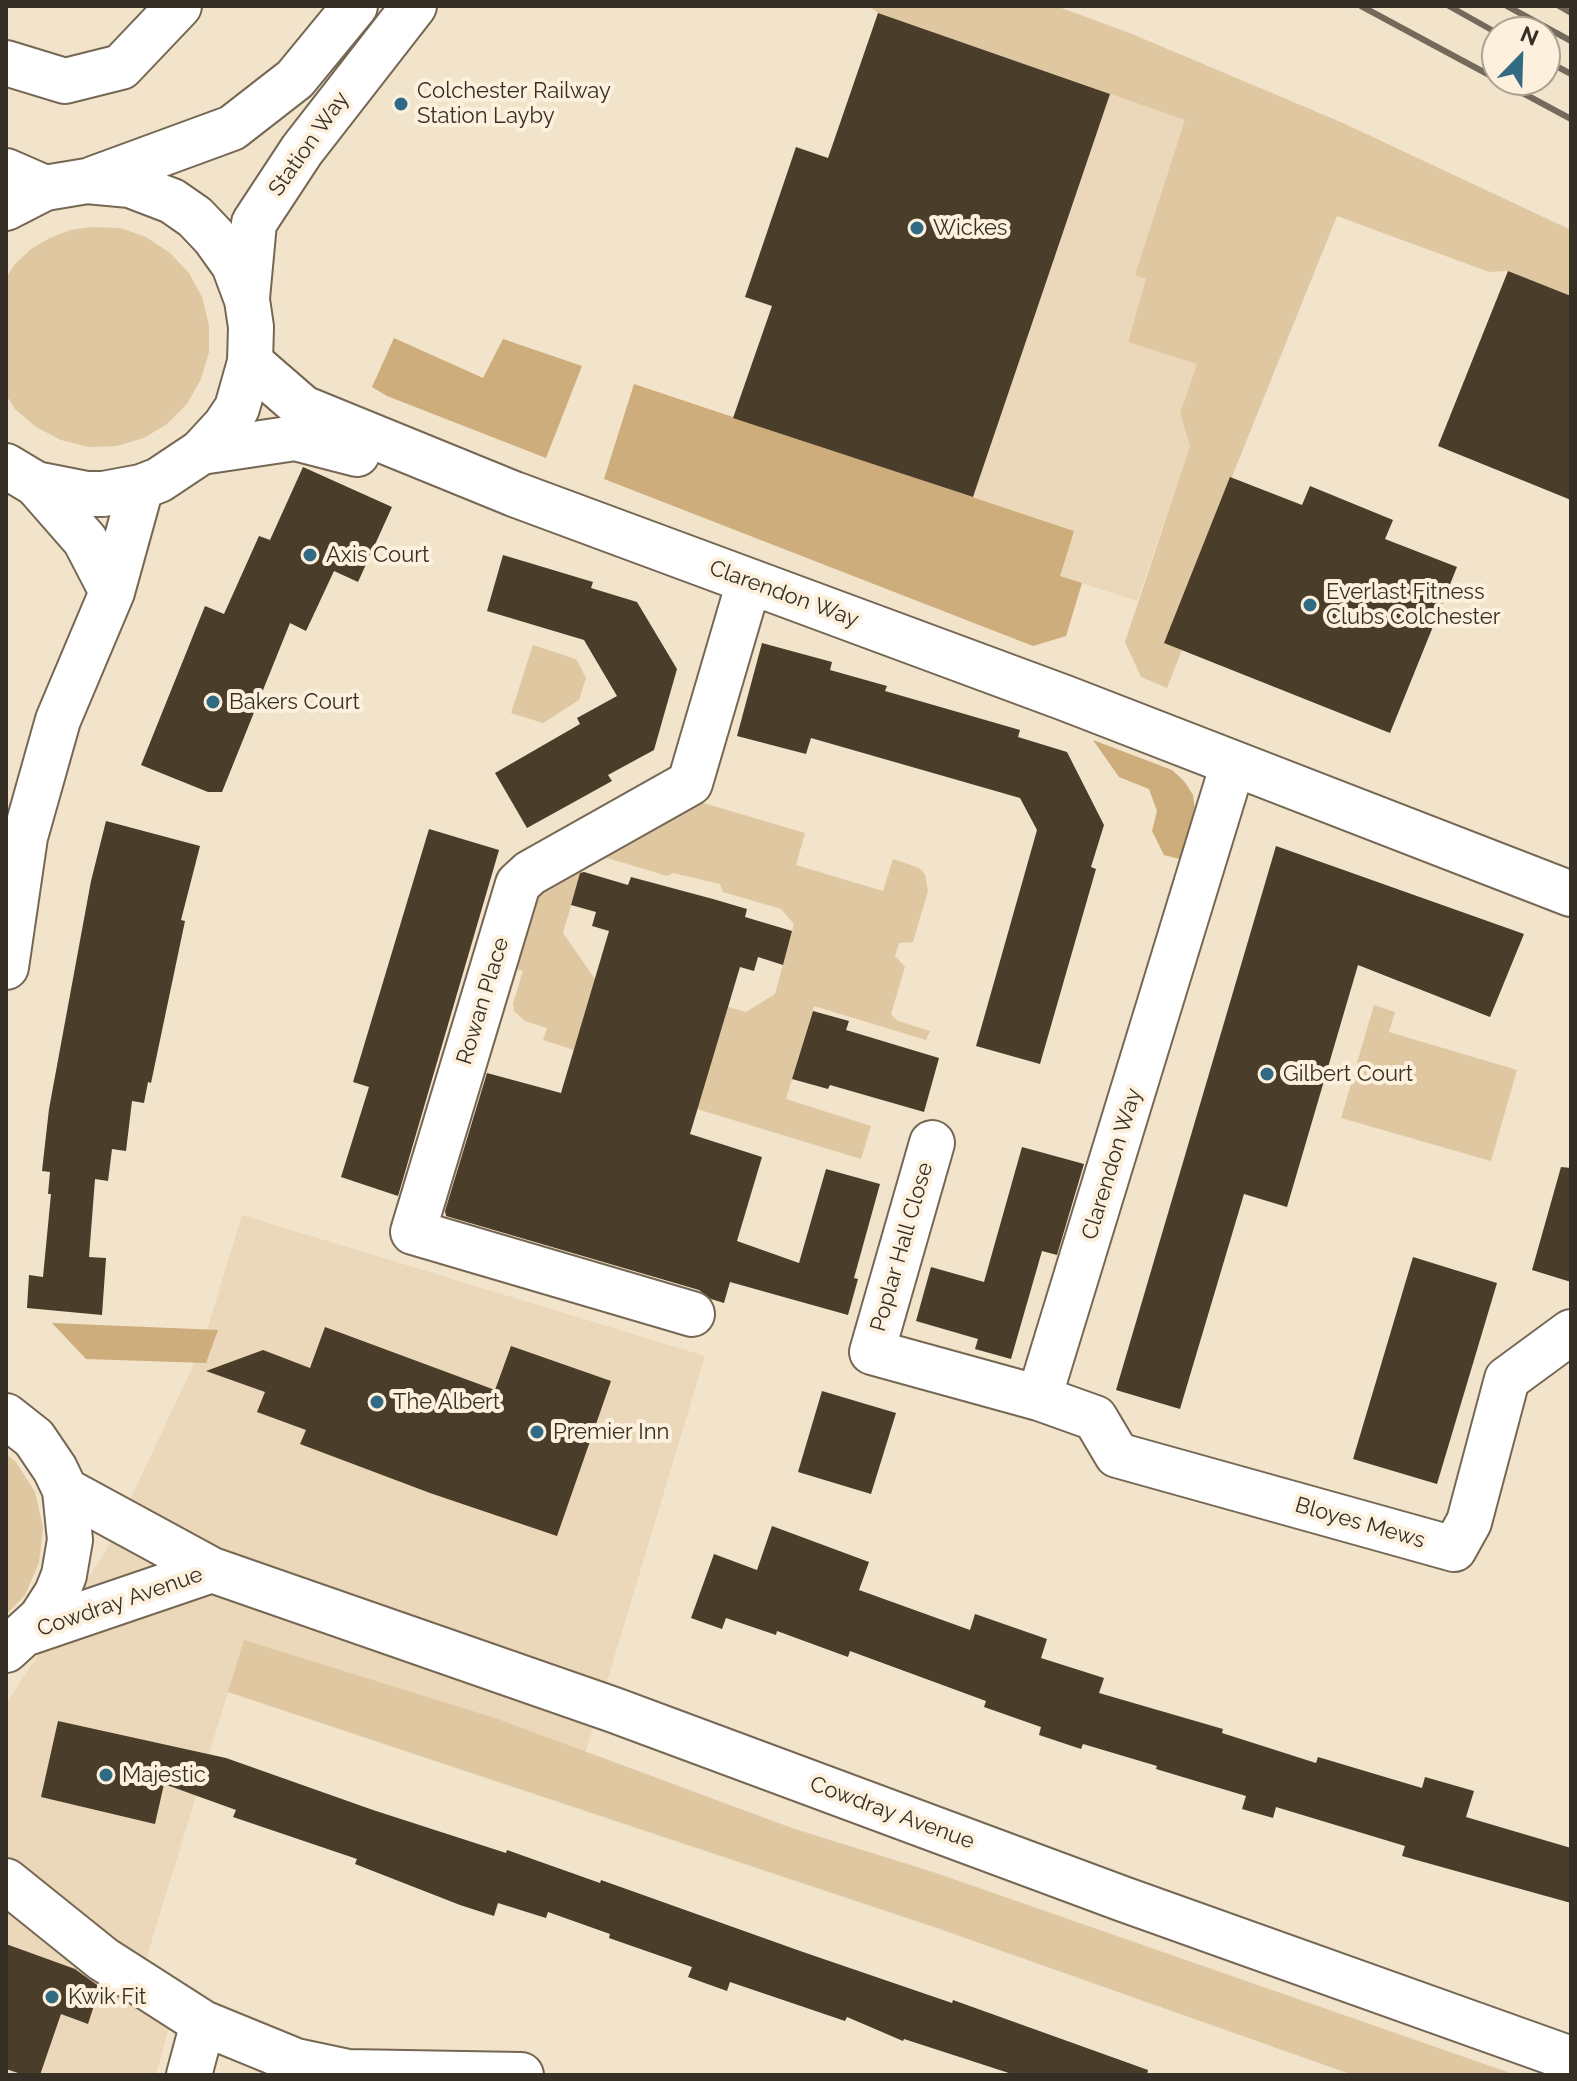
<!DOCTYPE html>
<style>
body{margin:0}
#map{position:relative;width:1577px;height:2081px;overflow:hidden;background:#f2e3cb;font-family:Raleway,sans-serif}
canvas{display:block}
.frame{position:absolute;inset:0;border:8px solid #352f26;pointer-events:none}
.north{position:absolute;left:1481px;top:16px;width:80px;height:80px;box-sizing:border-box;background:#fdf0dd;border:2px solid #ada394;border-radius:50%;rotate:23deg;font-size:22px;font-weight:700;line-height:32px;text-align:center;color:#352f26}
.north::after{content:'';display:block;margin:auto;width:28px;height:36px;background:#306a83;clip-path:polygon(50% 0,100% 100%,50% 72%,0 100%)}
</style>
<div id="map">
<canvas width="1577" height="2081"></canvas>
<div class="frame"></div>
<div class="north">N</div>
</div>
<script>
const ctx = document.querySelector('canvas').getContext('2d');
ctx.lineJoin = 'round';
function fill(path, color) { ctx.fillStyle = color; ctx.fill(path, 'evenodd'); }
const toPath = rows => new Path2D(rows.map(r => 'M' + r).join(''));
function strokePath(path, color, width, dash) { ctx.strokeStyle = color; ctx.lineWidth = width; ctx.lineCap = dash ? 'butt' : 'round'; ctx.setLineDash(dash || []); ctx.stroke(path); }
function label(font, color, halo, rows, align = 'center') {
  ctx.font = font + ' Raleway,sans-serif'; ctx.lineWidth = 8; ctx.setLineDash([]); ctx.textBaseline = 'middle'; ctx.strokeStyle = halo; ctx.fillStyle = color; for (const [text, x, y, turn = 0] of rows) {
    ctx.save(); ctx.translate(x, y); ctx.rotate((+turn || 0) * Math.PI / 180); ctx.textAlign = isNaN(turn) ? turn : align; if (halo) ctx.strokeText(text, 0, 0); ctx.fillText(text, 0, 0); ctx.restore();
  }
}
const built = toPath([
 [1110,94,1186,120,1136,275,1146,279,1128,341,1197,364,1180,413,1190,446,1137,601,1060,576,1073,530,973,497],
 [242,1215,705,1356,570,1804,228,1692,147,1956,173,2012,156,2075,6,2075,6,1704,106,1551,202,1347]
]);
const green = toPath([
 [869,6,1056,6,1132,34,1343,123,1571,230,1571,296,1508,271,1489,272,1337,216,1165,643,1182,650,1167,688,1141,677,1125,642,1190,446,1180,413,1197,364,1128,342,1146,279,1135,275,1185,120,878,13],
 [91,227,120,228,146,237,170,253,189,273,202,297,209,325,209,352,201,379,187,404,167,424,144,438,117,446,89,447,61,440,36,427,15,409,6,395,6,278,15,264,31,249,50,238,70,230],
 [533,645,576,659,586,678,579,700,543,723,511,713],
 [700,802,805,833,796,865,883,891,893,859,919,868,925,874,928,891,913,942,899,943,895,956,905,967,891,1014,898,1021,930,1031,926,1040,814,1006,786,1099,871,1126,861,1159,697,1109,728,1007,746,1012,775,994,794,924,781,909,723,892,720,884,673,873,667,876,601,856,584,865,581,871,563,933,595,979,574,1050,543,1040,547,1028,525,1021,514,1011,513,1004,523,971,510,967,537,889,684,805],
 [1374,1005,1395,1012,1389,1032,1517,1070,1491,1161,1341,1118],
 [6,1454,16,1462,35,1492,43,1527,39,1563,25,1595,6,1615],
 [244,1640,495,1718,792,1828,936,1873,1516,2075,1353,2075,934,1927,228,1692]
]);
const forest = toPath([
 [394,338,483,378,503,339,582,366,546,458,387,396,372,387],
 [634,384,1074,531,1060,576,1082,583,1066,636,1033,646,604,479],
 [1093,740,1172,770,1184,781,1193,795,1195,810,1194,825,1183,860,1164,855,1152,831,1157,811,1149,789,1119,777],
 [52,1323,218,1330,206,1363,86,1359]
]);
const building = toPath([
 [878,13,1110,94,973,497,733,418,772,306,745,297,796,147,828,158],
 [1508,271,1571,296,1571,500,1438,446],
 [303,467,392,507,358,582,334,571,306,631,290,623,222,792,208,792,141,765,205,606,224,614,259,536,270,540],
 [1230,477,1302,505,1310,486,1393,520,1385,539,1457,567,1390,733,1164,643],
 [503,555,593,582,591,588,637,602,677,669,654,750,608,775,612,781,527,828,495,773,580,724,577,718,617,696,584,640,487,611],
 [762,643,832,662,830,670,887,686,885,691,1020,730,1018,737,1067,752,1104,825,1091,867,1096,869,1040,1064,976,1046,1037,830,1020,798,811,738,806,754,737,736],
 [106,821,200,846,181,920,185,921,151,1083,148,1082,144,1103,132,1101,126,1151,112,1149,108,1181,95,1179,89,1257,106,1258,102,1315,27,1308,29,1275,43,1277,51,1194,48,1194,50,1172,42,1171,49,1109,91,881],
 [429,829,499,850,398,1196,341,1177,369,1087,353,1082],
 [1276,846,1524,934,1490,1017,1358,965,1287,1207,1244,1194,1180,1409,1116,1390],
 [584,872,628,885,631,877,713,899,747,909,745,917,792,931,783,965,758,957,754,971,740,967,690,1134,762,1157,737,1241,799,1263,826,1169,880,1184,854,1278,858,1279,848,1315,730,1282,724,1303,711,1299,699,1290,446,1216,445,1211,487,1073,561,1093,609,931,592,926,596,912,571,905,580,873],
 [813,1011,849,1021,846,1030,939,1058,924,1112,830,1085,828,1089,792,1079],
 [1022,1147,1084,1164,1057,1255,1042,1251,1011,1359,975,1349,978,1339,916,1321,931,1267,984,1282],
 [1561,1167,1571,1168,1571,1282,1532,1270],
 [1413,1257,1497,1283,1437,1484,1353,1459],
 [325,1327,495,1390,511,1346,611,1381,557,1536,430,1493,300,1444,306,1430,257,1412,265,1392,206,1371,263,1350,310,1368],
 [822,1391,896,1413,871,1494,798,1472],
 [772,1526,869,1562,859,1590,970,1630,975,1614,1047,1639,1041,1658,1104,1678,1099,1693,1223,1729,1222,1733,1316,1763,1318,1757,1422,1788,1425,1777,1474,1791,1466,1817,1571,1848,1571,1903,1402,1856,1405,1846,1276,1807,1273,1818,1242,1809,1246,1796,1156,1769,1157,1766,1083,1744,1081,1749,1039,1735,1041,1727,984,1707,986,1701,850,1651,848,1657,777,1631,776,1635,726,1618,722,1629,691,1618,714,1554,757,1570],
 [58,1721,226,1758,373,1810,506,1853,507,1850,600,1883,601,1880,803,1952,952,2003,953,2000,1148,2070,1147,2075,1015,2075,904,2039,903,2041,847,2017,845,2021,730,1982,727,1991,688,1977,692,1967,609,1938,610,1934,548,1912,546,1918,498,1903,494,1916,460,1905,355,1864,357,1859,233,1817,236,1810,164,1784,155,1824,41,1797],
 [6,1944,75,1969,100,1987,88,2024,61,2014,40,2075,24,2075,6,2069]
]);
const minor = toPath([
 [6,63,65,81,121,67,179,6],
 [6,171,45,188],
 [250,362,303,408,514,494,1065,698,1571,894],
 [201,452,295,438,357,454],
 [36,484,85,540,112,592],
 [6,967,25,837,58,720,112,592,141,487],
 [932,1143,872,1352,1039,1398,1233,764],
 [692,1314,413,1232,518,884,530,873,690,783,749,582],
 [1039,1398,1095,1418,1117,1455,1454,1549,1469,1522,1507,1379,1571,1332],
 [6,1881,103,1959,203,2023,296,2061,348,2072,521,2075],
 [189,2075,203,2023]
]);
const major = toPath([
 [93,179,232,128,295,79,355,6],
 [6,208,45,188,87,181,130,185,172,201,195,217,214,237,234,265,247,300,251,327,250,362,237,408,225,426,201,452,159,480,141,487,103,494,87,494,36,484,6,466],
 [247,298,254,223,302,150,414,6],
 [6,1416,34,1438,55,1469,65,1490,70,1540,64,1575,57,1593,41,1618,6,1650],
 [65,1490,212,1570,614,1710,1123,1899,1571,2059],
 [27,1633,212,1570]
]);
const rail = toPath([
 [1361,6,1571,119],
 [1449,6,1497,33],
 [1507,6,1571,41],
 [1559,6,1571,13],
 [1545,60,1571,74]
]);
const markers = [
 [401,104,8,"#306a83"],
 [917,228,8,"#306a83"],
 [310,555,8,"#306a83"],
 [1310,605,8,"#306a83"],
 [213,702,8,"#306a83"],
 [1267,1074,8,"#306a83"],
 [377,1402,8,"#306a83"],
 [537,1432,8,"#306a83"],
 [106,1775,8,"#306a83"],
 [52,1997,8,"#306a83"]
];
const poiNames = [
 ["Colchester Railway",417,91],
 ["Station Layby",417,116],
 ["Wickes",933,228],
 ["Axis Court",326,555],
 ["Everlast Fitness",1326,592],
 ["Clubs Colchester",1326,617],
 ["Bakers Court",229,702],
 ["Gilbert Court",1283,1074],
 ["The Albert",393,1402],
 ["Premier Inn",553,1432],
 ["Majestic",122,1775],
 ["Kwik Fit",68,1997]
];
const streetNames = [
 ["Station Way",309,144,-55],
 ["Clarendon Way",784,594,20],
 ["Rowan Place",483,1001,-73],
 ["Clarendon Way",1112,1164,-73],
 ["Poplar Hall Close",902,1247,-74],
 ["Bloyes Mews",1360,1523,16],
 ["Cowdray Avenue",120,1602,-19],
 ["Cowdray Avenue",892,1813,20]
];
fill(built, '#ebd7b9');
fill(green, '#dfc7a2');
fill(forest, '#cdad7c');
fill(building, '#4a3d2a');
strokePath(minor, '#756753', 48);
strokePath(major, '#756753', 48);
strokePath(minor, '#fff', 44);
strokePath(major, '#fff', 44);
strokePath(rail, '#736a5c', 6);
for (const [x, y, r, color] of markers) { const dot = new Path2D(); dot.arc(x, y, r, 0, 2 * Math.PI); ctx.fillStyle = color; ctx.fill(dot); strokePath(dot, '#fdf0dd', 3); }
label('22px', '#352f26', '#fdf0dd', poiNames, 'left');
label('22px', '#352f26', '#fdf0dd', streetNames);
</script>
